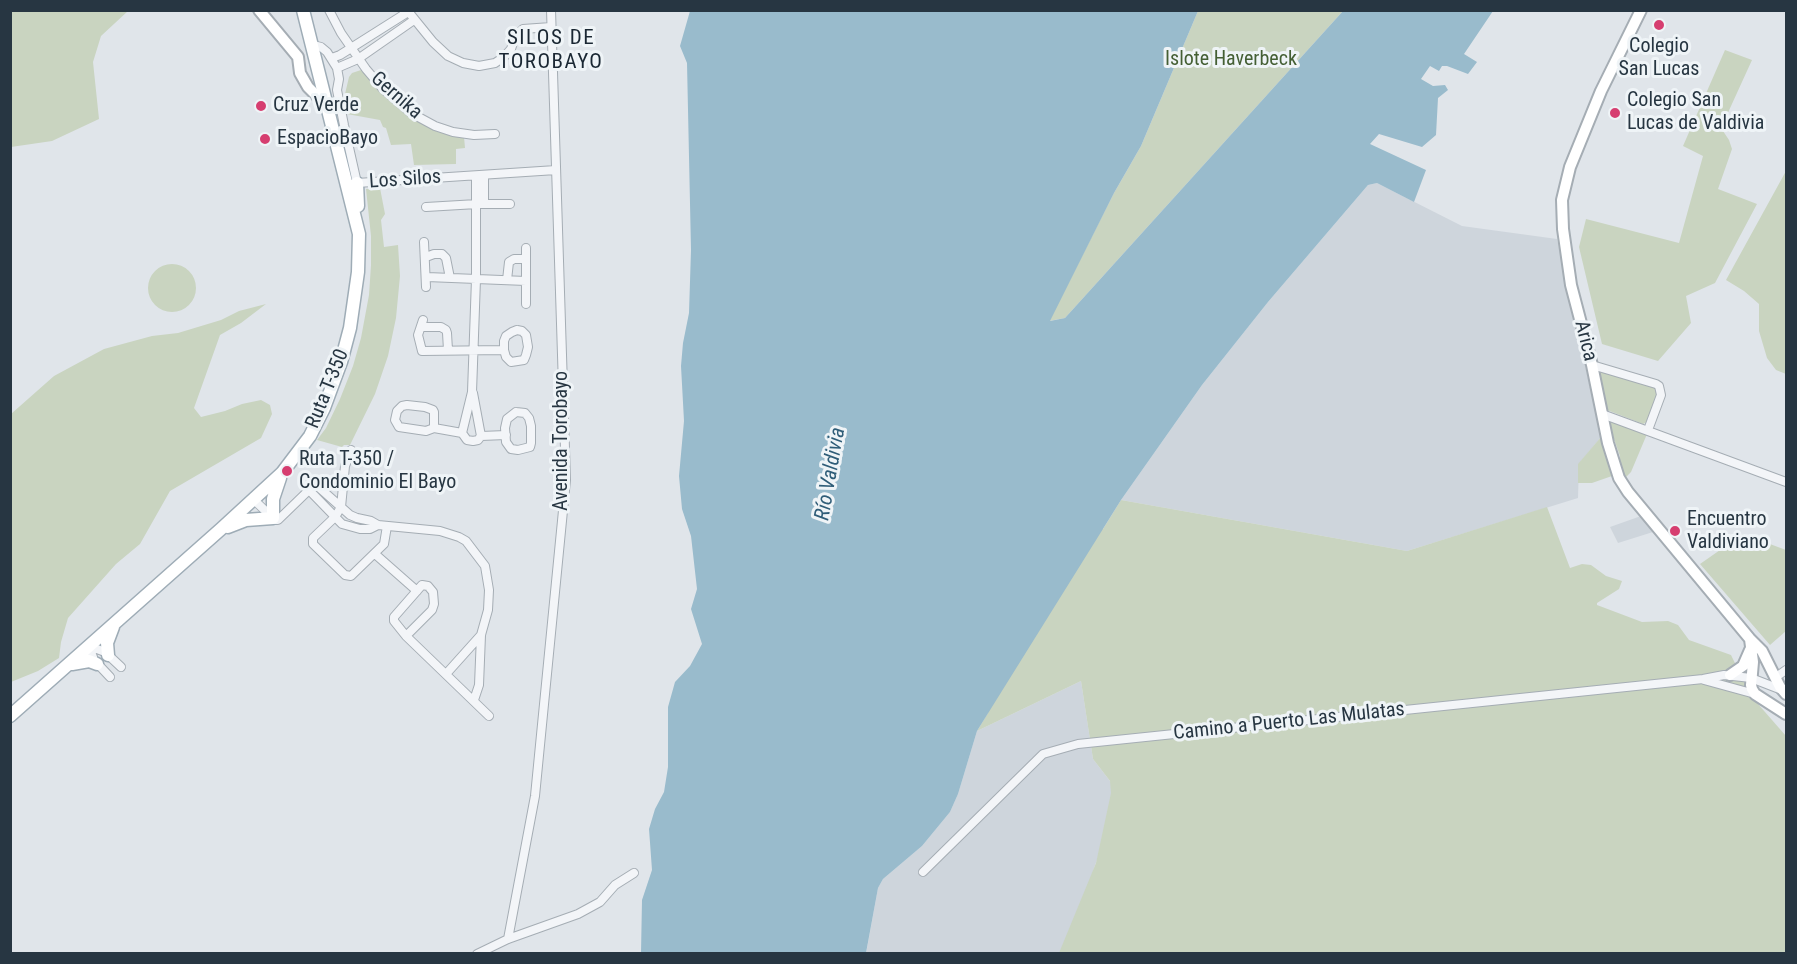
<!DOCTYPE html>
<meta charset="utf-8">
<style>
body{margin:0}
#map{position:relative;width:1797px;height:964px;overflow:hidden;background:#e0e5ea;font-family:"Roboto Condensed",sans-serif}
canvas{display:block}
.frame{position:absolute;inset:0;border:12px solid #273642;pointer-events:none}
</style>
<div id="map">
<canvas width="1797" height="964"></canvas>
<div class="frame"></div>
</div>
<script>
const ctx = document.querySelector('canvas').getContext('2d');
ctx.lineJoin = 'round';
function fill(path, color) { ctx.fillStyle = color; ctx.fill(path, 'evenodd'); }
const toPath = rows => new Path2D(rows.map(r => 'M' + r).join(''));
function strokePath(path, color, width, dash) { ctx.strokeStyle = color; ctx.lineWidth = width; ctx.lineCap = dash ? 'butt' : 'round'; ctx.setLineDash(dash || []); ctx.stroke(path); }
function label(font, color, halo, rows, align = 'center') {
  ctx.font = font + ' "Roboto Condensed",sans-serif'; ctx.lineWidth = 6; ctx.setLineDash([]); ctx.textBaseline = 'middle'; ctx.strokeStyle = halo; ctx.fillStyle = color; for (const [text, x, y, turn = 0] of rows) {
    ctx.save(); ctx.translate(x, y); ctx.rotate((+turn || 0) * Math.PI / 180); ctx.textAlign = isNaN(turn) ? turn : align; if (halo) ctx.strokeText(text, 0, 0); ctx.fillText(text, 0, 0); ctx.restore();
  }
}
const built = toPath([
 [1377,183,1462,226,1557,239,1601,437,1579,464,1578,498,1407,551,1121,500,1202,385,1268,302,1368,185],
 [1641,516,1653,532,1618,543,1610,527],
 [1081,681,1093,759,1116,789,1114,814,1094,868,1077,953,866,954,878,888,883,879,922,846,950,812,958,794,977,731]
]);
const green = toPath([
 [11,10,128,11,101,36,93,62,99,119,52,141,11,147],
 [1198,11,1343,11,1065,318,1049,321,1114,193,1141,146],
 [1725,50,1752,60,1721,128,1729,140,1732,149,1718,189,1757,204,1715,283,1686,296,1691,323,1658,361,1602,344,1579,247,1586,219,1679,243,1703,156,1683,146],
 [361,70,405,114,438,132,464,137,465,148,456,149,456,164,414,165,411,144,391,145,386,128,383,127,380,120,347,114,345,94,349,77,352,73],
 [1786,171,1786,374,1776,370,1767,358,1759,331,1759,304,1744,291,1726,280],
 [380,188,385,214,381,220,384,247,398,245,400,276,396,318,388,356,375,394,350,445,344,445,342,447,317,440,326,428,340,399,353,366,361,338,369,295,371,265,371,236,366,189],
 '148 288a24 24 0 1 1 48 0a24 24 0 1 1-48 0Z',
 [266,304,241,323,220,335,194,408,201,417,225,411,242,404,261,400,270,405,272,414,261,438,170,491,140,544,116,564,68,618,61,642,59,658,38,671,11,682,11,414,54,376,104,349,152,336,178,333,221,320,239,311],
 [1602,371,1655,386,1658,393,1647,422,1643,424,1607,410,1599,373],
 [1614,421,1647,434,1631,472,1625,478,1620,463,1620,456,1609,425,1609,423],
 [1601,437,1603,439,1614,474,1612,476,1592,483,1578,483,1578,464],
 [1121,500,1407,551,1547,507,1570,568,1582,564,1591,565,1606,576,1622,581,1619,589,1597,603,1597,605,1642,622,1668,621,1678,625,1689,640,1731,655,1751,696,1786,736,1786,953,1059,953,1096,863,1111,793,1110,781,1093,759,1081,681,977,731,988,713,972,713,979,682,1009,635,1046,588,1069,562,1085,535,1097,529,1103,529],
 [1743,534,1786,550,1786,631,1770,645,1700,564]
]);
const water = toPath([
 [690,11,1198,11,1141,146,1114,193,1050,321,1065,318,1343,11,1493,11,1464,54,1477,62,1468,74,1447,66,1442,66,1439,71,1430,66,1421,79,1433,86,1445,85,1448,90,1438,98,1436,135,1422,147,1379,134,1370,144,1426,170,1414,202,1377,183,1368,185,1268,302,1202,385,1121,500,977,731,958,794,950,812,922,846,883,879,878,888,866,953,641,953,642,900,652,870,649,829,655,809,664,792,668,767,668,707,675,682,690,666,702,644,691,609,697,589,691,536,682,509,679,476,684,421,681,366,683,343,689,313,691,250,687,63,680,46]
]);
const street = toPath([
 [329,10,341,33,366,69,383,89,411,113,435,126,453,132,474,135,495,134],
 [407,10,433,42,448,56,463,63,479,66,495,63,504,57,511,49,515,37,523,29,551,27],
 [313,45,321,47,327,52,337,68,339,79,337,90,344,125,357,183,556,170],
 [332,58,340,55,408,12],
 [337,68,358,59,414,20],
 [476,176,476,279,472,392,462,433,467,440,473,441,478,440,481,436,506,435],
 [484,204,484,175],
 [426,207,477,204,510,204],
 [424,242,426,287],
 [426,257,434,254,442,254,446,258,450,278],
 [427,277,526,281],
 [507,280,509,262,514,259,526,259],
 [526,304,526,248],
 [423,320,418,335,422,351,504,350],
 [422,327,441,327,446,330,447,333,448,350],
 [517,330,522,331,526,335,528,347,526,355,524,360,511,362,506,357,504,350,504,341,506,336,512,332,517,330],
 [1592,365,1656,384,1659,386,1661,395,1648,430],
 [473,393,481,436],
 [407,405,425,407,433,410,434,412,434,428,426,431,399,427,395,420,397,411,402,406,407,405],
 [516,412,525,413,529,418,531,426,531,443,530,447,518,450,511,449,506,442,505,428,507,419,516,412],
 [1602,414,1786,482],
 [434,428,462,433],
 [351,450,345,466,341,507,335,517,313,538,313,544,345,575,351,576,384,544,387,526],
 [309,490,342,524,360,529,370,529,378,525],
 [253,499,275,520,278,520,309,490,310,484,314,483,350,515,357,518,371,521,378,525,440,531,459,537,466,541,485,566,489,590,488,610,481,635,479,685,474,700],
 [375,554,417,591],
 [406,636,432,610,434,604,433,592,428,586,422,585,394,617,394,621,406,636,489,716],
 [89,646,105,652,121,667],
 [89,646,94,660,110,677],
 [446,674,481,635],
 [1776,677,1786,670],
 [1704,680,1755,694],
 [923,872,1043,754,1078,744,1703,679,1724,675,1751,678,1782,690],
 [508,939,535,796,566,480,551,10],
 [477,954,508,939,578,914,600,902,615,885,634,873]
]);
const secondary = toPath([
 [259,10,298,57,300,73,308,87,316,95,325,98],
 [1641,10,1601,91,1570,167,1562,200,1563,229,1571,285,1592,365,1608,443,1619,478,1628,492,1750,639,1762,651,1780,687,1786,694],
 [1750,639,1753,662,1751,685,1752,689,1755,694,1786,714],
 [1730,675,1743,666,1750,650]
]);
const primary = toPath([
 [357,183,358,206],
 [228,527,246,520,273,518,273,499,280,478],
 [108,655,107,643,113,627],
 [72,664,89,661,97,664],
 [10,716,221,529,282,473,310,436,324,408,341,362,350,328,358,272,359,234,303,10]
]);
const markers = [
 [1659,25,6,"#d63e70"],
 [261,106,6,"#d63e70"],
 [1615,113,6,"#d63e70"],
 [265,139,6,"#d63e70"],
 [287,471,6,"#d63e70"],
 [1675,531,6,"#d63e70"]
];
const poiNames = [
 ["Colegio",1659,47,"center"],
 ["San Lucas",1659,70,"center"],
 ["Colegio San",1627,101],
 ["Lucas de Valdivia",1627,124],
 ["Cruz Verde",273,106],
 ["EspacioBayo",277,139],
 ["Ruta T-350 /",299,460],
 ["Condominio El Bayo",299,483],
 ["Encuentro",1687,520],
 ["Valdiviano",1687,543]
];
const parkNames = [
 ["Islote Haverbeck",1231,60]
];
const streetNames = [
 ["Gernika",396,96,41],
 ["Los Silos",405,180,-4],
 ["Arica",1585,341,76],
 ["Ruta T-350",328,389,-68],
 ["Avenida Torobayo",562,441,-90],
 ["Camino a Puerto Las Mulatas",1289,722,-6]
];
const neighbourhoodNames = [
 ["SILOS DE",551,39],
 ["TOROBAYO",551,63]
];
const waterNames = [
 ["Río Valdivia",831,474,-80]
];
fill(built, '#ced5dc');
fill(green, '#c9d4c0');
fill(water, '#9bc');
strokePath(street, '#a5adb4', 10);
strokePath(secondary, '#a5adb4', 14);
strokePath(primary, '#9eacb6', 15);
strokePath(street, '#f3f5f8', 8);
strokePath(secondary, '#fff', 10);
strokePath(primary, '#fff', 12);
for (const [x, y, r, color] of markers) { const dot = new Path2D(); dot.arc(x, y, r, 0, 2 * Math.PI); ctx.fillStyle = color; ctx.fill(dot); strokePath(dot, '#eff4f7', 2); }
label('20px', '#273642', '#eff4f7', poiNames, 'left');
label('20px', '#445f34', '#eff4f7', parkNames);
label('20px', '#273642', '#eff4f7', streetNames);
ctx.letterSpacing = '1.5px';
label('21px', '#1a2733', '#eff4f7', neighbourhoodNames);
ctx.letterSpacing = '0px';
label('italic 21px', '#2f5d78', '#eff4f7', waterNames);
</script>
